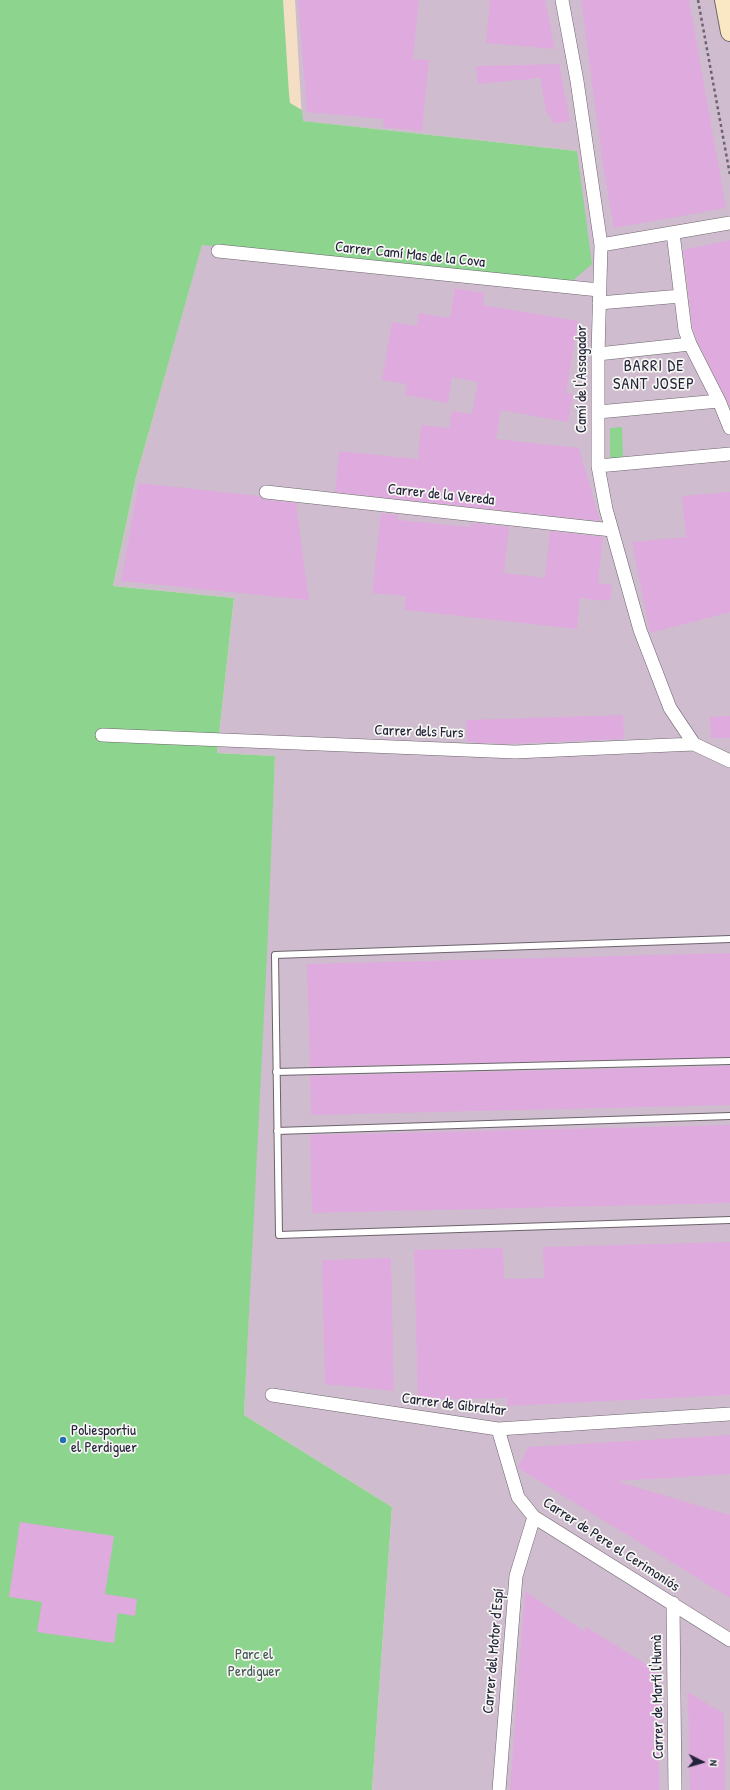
<!DOCTYPE html>
<meta charset="utf-8">
<style>
body{margin:0}
#map{position:relative;width:730px;height:1790px;overflow:hidden;background:#f4dec4;font-family:"Patrick Hand",sans-serif}
canvas{display:block}
.north{position:absolute;left:682px;top:1742px;width:40px;height:40px;-webkit-text-stroke:3px #f6f6f2;paint-order:stroke;rotate:95deg;font-size:11px;font-weight:700;line-height:16px;text-align:center;color:#22223b}
.north::after{content:'';display:block;margin:auto;width:14px;height:18px;background:#22223b;clip-path:polygon(50% 0,100% 100%,50% 72%,0 100%)}
</style>
<div id="map">
<canvas width="730" height="1790"></canvas>
<div class="north">N</div>
</div>
<script>
const ctx = document.querySelector('canvas').getContext('2d');
ctx.lineJoin = 'round';
function fill(path, color) { ctx.fillStyle = color; ctx.fill(path, 'evenodd'); }
const toPath = rows => new Path2D(rows.map(r => 'M' + r).join(''));
function strokePath(path, color, width, dash) { ctx.strokeStyle = color; ctx.lineWidth = width; ctx.lineCap = dash ? 'butt' : 'round'; ctx.setLineDash(dash || []); ctx.stroke(path); }
function label(font, color, halo, rows, align = 'center') {
  ctx.font = font + ' "Patrick Hand",sans-serif'; ctx.lineWidth = 3.5; ctx.setLineDash([]); ctx.textBaseline = 'middle'; ctx.strokeStyle = halo; ctx.fillStyle = color; for (const [text, x, y, turn = 0] of rows) {
    ctx.save(); ctx.translate(x, y); ctx.rotate((+turn || 0) * Math.PI / 180); ctx.textAlign = isNaN(turn) ? turn : align; if (halo) ctx.strokeText(text, 0, 0); ctx.fillText(text, 0, 0); ctx.restore();
  }
}
const industrial = toPath([
 [295,0,730,0,730,1790,372,1790,392,1507,244,1415,275,756,217,753,234,598,113,586,136,477,202,244,570,283,577,151,302,121]
]);
const green = toPath([
 [0,0,283,0,289,94,290,103,302,110,303,121,577,151,592,264,570,283,202,245,136,477,113,586,234,598,217,753,275,756,268,934,244,1415,392,1507,372,1790,0,1790],
 [622,427,623,458,613,459,610,457,610,428]
]);
const building = toPath([
 [298,0,419,0,413,59,429,60,422,131,383,127,384,119,307,112],
 [490,0,545,0,555,49,486,43],
 [581,0,689,0,726,208,614,228,603,165],
 [559,64,570,121,553,124,550,114,547,115,540,78,478,84,476,66],
 [730,240,730,407,697,341,693,328,683,250],
 [455,288,485,293,483,305,578,321,566,393,573,394,568,422,501,410,496,439,579,448,600,521,335,492,339,451,418,459,421,425,449,428,452,411,472,414,478,382,452,377,448,403,405,395,407,384,382,380,392,322,417,326,419,313,450,318],
 [139,483,259,496,265,500,296,503,309,600,121,581],
 [730,492,730,612,650,633,632,542,686,537,682,496],
 [381,513,398,515,398,520,471,527,471,523,509,527,504,573,545,578,550,531,603,537,598,583,612,585,610,601,580,598,577,629,404,610,406,596,372,593],
 [623,715,624,739,508,744,467,742,466,720],
 [730,716,730,738,711,738,710,717],
 [730,953,730,1057,310,1067,307,964],
 [730,1066,730,1105,311,1115,310,1076],
 [730,1125,730,1203,312,1213,310,1135],
 [730,1242,730,1395,507,1406,507,1398,418,1400,414,1250,503,1248,504,1279,544,1278,543,1247],
 [391,1258,394,1391,325,1384,322,1260],
 [730,1435,730,1474,616,1481,730,1515,730,1598,518,1468,528,1447],
 [20,1522,114,1536,105,1594,137,1599,135,1616,118,1613,114,1643,37,1632,42,1602,9,1597],
 [525,1591,585,1632,585,1626,658,1672,659,1790,510,1790],
 [688,1692,724,1714,725,1790,690,1790]
]);
const path = toPath([
 [698,0,730,175]
]);
const lane = toPath([
 [730,939,275,955,279,1235,730,1220],
 [276,1072,730,1061],
 [277,1131,730,1116]
]);
const street = toPath([
 [562,0,577,81,601,245,598,354,598,466,606,509,640,630,670,708,694,744],
 [673,233,685,330,690,344,719,401,730,428],
 [601,245,730,223],
 [218,251,599,290],
 [599,303,681,296],
 [598,354,690,344],
 [598,412,719,401],
 [598,466,730,454],
 [266,492,612,530],
 [102,735,515,752,694,744,730,761],
 [272,1395,498,1429,730,1414],
 [498,1429,518,1497,534,1517,730,1640],
 [673,1603,675,1790],
 [499,1790,516,1576,534,1517]
]);
const secondary = toPath([
 [724,0,730,32]
]);
const markers = [
 [63,1440,4,"#1f6fb2"]
];
const streetNames = [
 ["Carrer Camí Mas de la Cova",410,255,6],
 ["Camí de l'Assagador",582,379,-90],
 ["Carrer de la Vereda",441,495,6],
 ["Carrer dels Furs",419,732,2],
 ["Carrer de Gibraltar",454,1405,7],
 ["Carrer de Pere el Cerimoniós",611,1545,33],
 ["Carrer del Motor d'Espí",494,1651,-85],
 ["Carrer de Martí l'Humà",658,1697,-91]
];
const poiNames = [
 ["Poliesportiu",71,1431],
 ["el Perdiguer",71,1448]
];
const parkNames = [
 ["Parc el",254,1655],
 ["Perdiguer",254,1672]
];
const neighbourhoodNames = [
 ["BARRI DE",654,367],
 ["SANT JOSEP",654,385]
];
fill(industrial, '#cfbdcf');
fill(green, '#8dd48f');
fill(building, '#dfaadd');
strokePath(lane, '#6c646b', 8);
strokePath(street, '#6c646b', 14);
strokePath(secondary, '#6c646b', 20);
strokePath(path, '#6c646b', 2.5, [3, 3]);
strokePath(lane, '#fff', 6);
strokePath(street, '#fff', 13);
strokePath(secondary, '#fae7c3', 18);
for (const [x, y, r, color] of markers) { const dot = new Path2D(); dot.arc(x, y, r, 0, 2 * Math.PI); ctx.fillStyle = color; ctx.fill(dot); strokePath(dot, '#f6f6f2', 1.5); }
label('15px', '#22223b', '#f6f6f2', streetNames);
label('15px', '#22223b', '#f6f6f2', poiNames, 'left');
label('15px', '#425754', '#f6f6f2', parkNames);
ctx.letterSpacing = '1px';
label('16px', '#22223b', '#f6f6f2', neighbourhoodNames);
ctx.letterSpacing = '0px';
</script>
